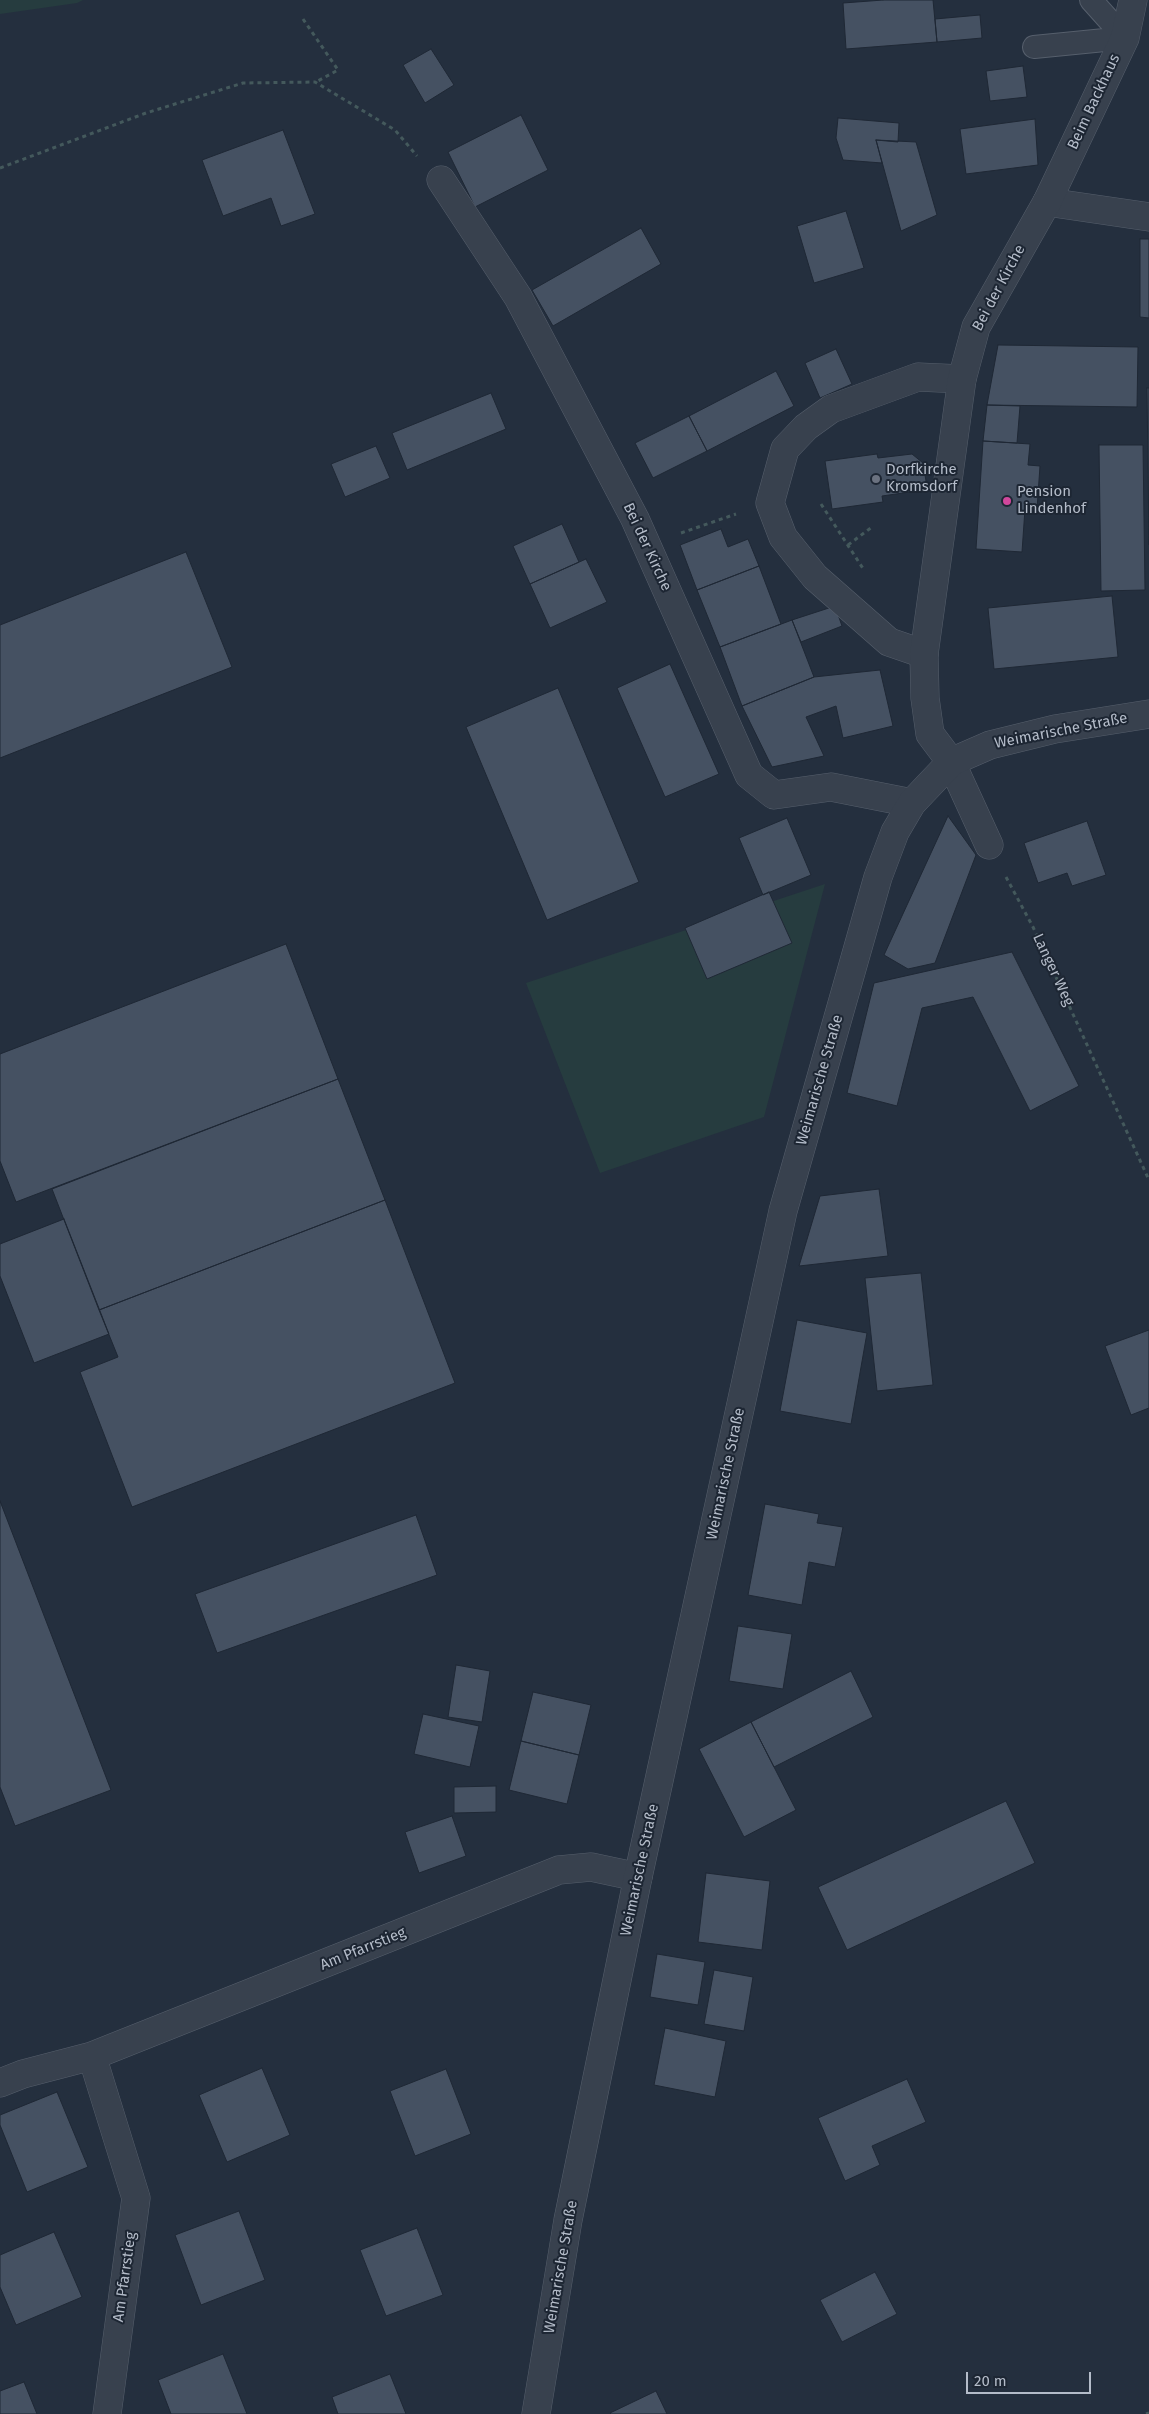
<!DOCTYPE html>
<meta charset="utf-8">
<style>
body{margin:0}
#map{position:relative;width:1149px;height:2414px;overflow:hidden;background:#242f3e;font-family:"Fira Sans",sans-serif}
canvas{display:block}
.scale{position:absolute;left:966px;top:2372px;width:125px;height:22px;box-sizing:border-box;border:2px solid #b4bcc9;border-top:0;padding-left:6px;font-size:15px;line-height:18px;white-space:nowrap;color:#b4bcc9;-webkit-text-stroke:4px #1d2633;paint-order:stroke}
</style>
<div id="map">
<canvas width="1149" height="2414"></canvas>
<div class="scale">20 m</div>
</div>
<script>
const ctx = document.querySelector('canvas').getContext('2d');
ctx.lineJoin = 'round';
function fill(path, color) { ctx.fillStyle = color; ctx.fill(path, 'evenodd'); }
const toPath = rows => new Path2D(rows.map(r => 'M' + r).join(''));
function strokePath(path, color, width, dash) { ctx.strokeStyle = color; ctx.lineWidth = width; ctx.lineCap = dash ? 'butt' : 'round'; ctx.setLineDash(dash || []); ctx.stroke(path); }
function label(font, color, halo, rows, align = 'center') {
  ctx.font = font + ' "Fira Sans",sans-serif'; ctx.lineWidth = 4; ctx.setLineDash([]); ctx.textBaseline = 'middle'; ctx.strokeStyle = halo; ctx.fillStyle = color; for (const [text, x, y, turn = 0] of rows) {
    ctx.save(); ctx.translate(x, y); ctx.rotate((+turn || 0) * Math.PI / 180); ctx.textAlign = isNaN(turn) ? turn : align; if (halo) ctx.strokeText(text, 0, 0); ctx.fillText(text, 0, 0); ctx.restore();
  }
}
const green = toPath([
 [0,0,83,0,77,3,0,14],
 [825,884,764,1117,600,1173,526,983]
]);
const building = toPath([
 [883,0,933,0,937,42,846,49,843,3,883,0],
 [980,15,982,38,937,42,935,19,980,15],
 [431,49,454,85,425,103,403,65,431,49],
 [1023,66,1027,97,990,101,986,71,1023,66],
 [521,115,548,170,475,207,448,152,521,115],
 [838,118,899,123,898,142,876,140,882,163,843,160,836,138,838,118],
 [1035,119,1038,165,966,174,960,129,1035,119],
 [283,130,315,214,281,226,271,198,223,216,202,160,283,130],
 [876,140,916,142,937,215,901,231,876,140],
 [846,211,864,268,814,283,797,226,846,211],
 [641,228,661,264,553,326,532,290,641,228],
 [1140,239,1149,239,1149,318,1140,317,1140,239],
 [998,345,1138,347,1137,407,987,405,998,345],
 [836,349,852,384,820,398,805,363,836,349],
 [776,371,794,406,707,451,689,416,776,371],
 [1147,388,1149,388,1149,545,1147,388],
 [491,393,506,429,407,470,392,433,491,393],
 [987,405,1020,406,1017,443,983,441,987,405],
 [689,416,707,451,653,478,635,443,689,416],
 [983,441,1030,444,1028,465,1040,466,1037,509,1025,509,1022,552,976,549,983,441],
 [1099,445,1143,445,1145,590,1101,591,1099,445],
 [376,446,390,478,345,497,331,464,376,446],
 [877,454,878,458,912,454,923,463,926,481,917,491,882,496,883,502,832,509,825,461,877,454],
 [562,524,579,562,530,584,513,546,562,524],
 [721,529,728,547,748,539,759,566,697,590,680,545,721,529],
 [186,552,232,667,0,758,0,625,186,552],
 [586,559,607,602,550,628,530,584,586,559],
 [759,566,781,624,720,647,697,590,759,566],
 [1112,596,1118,657,994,669,988,608,1112,596],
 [835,606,842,626,801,642,792,620,835,606],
 [792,620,814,677,742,706,720,647,792,620],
 [670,664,719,774,665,797,617,688,670,664],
 [880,670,893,726,843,738,836,706,806,717,824,756,772,767,742,706,814,677,880,670],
 [558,688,639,882,547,920,466,727,558,688],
 [948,816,976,855,935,963,908,969,884,955,948,816],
 [787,818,811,875,763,895,739,838,787,818],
 [1087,821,1106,875,1072,886,1067,873,1038,883,1024,843,1087,821],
 [769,892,792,943,707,979,685,928,769,892],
 [286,944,338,1079,16,1202,0,1161,0,1054,286,944],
 [1012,952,1079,1086,1030,1111,973,997,922,1008,897,1106,847,1093,874,983,1012,952],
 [338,1079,385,1200,99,1310,52,1189,338,1079],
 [879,1189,888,1256,799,1266,820,1196,879,1189],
 [385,1200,455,1383,132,1507,80,1372,118,1357,99,1310,385,1200],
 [64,1219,109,1334,34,1363,0,1276,0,1244,64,1219],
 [921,1273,933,1385,877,1391,865,1278,921,1273],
 [797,1320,867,1333,851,1424,780,1411,797,1320],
 [1149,1330,1149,1408,1131,1415,1105,1346,1149,1330],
 [0,1501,111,1790,15,1826,0,1787,0,1501],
 [765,1504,819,1514,817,1523,843,1527,835,1567,809,1562,802,1605,748,1595,765,1504],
 [416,1515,437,1575,217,1653,195,1594,416,1515],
 [738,1626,792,1634,783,1689,729,1681,738,1626],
 [456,1665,490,1671,482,1722,448,1717,456,1665],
 [851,1671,873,1717,774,1767,751,1722,851,1671],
 [533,1692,591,1705,579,1755,521,1741,533,1692],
 [423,1714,479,1726,470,1767,414,1754,423,1714],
 [751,1722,796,1810,744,1837,699,1749,751,1722],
 [521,1741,579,1755,567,1804,509,1790,521,1741],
 [496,1786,496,1812,454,1813,454,1787,496,1786],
 [1006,1801,1035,1863,847,1950,818,1887,1006,1801],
 [452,1816,466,1856,419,1873,405,1832,452,1816],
 [706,1873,770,1881,762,1950,698,1942,706,1873],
 [657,1954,705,1962,698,2005,650,1997,657,1954],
 [714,1970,753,1977,744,2031,704,2024,714,1970],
 [665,2028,726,2041,715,2097,654,2085,665,2028],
 [262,2068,290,2135,227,2162,199,2095,262,2068],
 [446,2069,471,2134,415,2156,390,2091,446,2069],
 [907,2079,926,2122,872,2146,880,2165,845,2181,818,2118,907,2079],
 [57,2092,88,2167,27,2192,0,2125,0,2115,57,2092],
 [239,2211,265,2280,201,2305,175,2235,239,2211],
 [417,2228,443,2295,386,2316,360,2250,417,2228],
 [54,2232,82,2297,16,2325,0,2287,0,2255,54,2232],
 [875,2272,897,2314,842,2342,820,2300,875,2272],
 [223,2354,247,2414,171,2414,158,2380,223,2354],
 [390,2374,406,2414,338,2414,332,2397,390,2374],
 [24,2382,37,2414,0,2414,0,2391,24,2382],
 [656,2391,667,2414,611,2414,610,2413,656,2391]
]);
const path = toPath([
 [303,19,338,70,316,82],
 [0,168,146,113,243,83,315,82,395,130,417,156],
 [821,504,864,570],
 [681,533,736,514],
 [848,545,872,527],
 [1006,877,1033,927,1149,1180],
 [1146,2414,1149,2413]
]);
const service = toPath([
 [1091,0,1125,38],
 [1034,47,1125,38]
]);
const minor = toPath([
 [441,180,518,297,635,519,749,775,774,795,831,787,912,803],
 [1047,202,1149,217],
 [924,654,889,642,815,577,783,537,770,503,785,449,806,427,831,409,918,377,962,379],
 [951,762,989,845],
 [92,2056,136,2198,107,2414],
 [0,2083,23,2074,92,2056,559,1870,591,1867,638,1877]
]);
const tertiary = toPath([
 [951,762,930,734,925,698,924,654,962,379,976,327,1047,202,1125,38,1133,0],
 [536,2414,568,2220,638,1877,783,1211,878,877,895,832,912,803,951,762,990,745,1055,729,1149,714]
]);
const markers = [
 [876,479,5,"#6b7280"],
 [1007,501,5,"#d1479c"]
];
const streetNames = [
 ["Beim Backhaus",1094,102,-65],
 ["Bei der Kirche",999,288,-62],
 ["Bei der Kirche",647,547,65],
 ["Weimarische Straße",1061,731,-11],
 ["Langer Weg",1053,970,65],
 ["Weimarische Straße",820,1080,-74],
 ["Weimarische Straße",726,1474,-78],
 ["Weimarische Straße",640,1870,-78],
 ["Am Pfarrstieg",363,1949,-22],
 ["Weimarische Straße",561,2267,-80],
 ["Am Pfarrstieg",125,2277,-82]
];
const poiNames = [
 ["Dorfkirche",886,470],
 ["Kromsdorf",886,487],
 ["Pension",1017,492],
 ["Lindenhof",1017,509]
];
fill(green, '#263c3f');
fill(building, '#455162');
strokePath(building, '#1f2835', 1);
strokePath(service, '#565f6c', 24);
strokePath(minor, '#565f6c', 29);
strokePath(tertiary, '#565f6c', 29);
strokePath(path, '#44595c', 3, [4, 4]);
strokePath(service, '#38414e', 22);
strokePath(minor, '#38414e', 28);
strokePath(tertiary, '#38414e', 28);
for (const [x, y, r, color] of markers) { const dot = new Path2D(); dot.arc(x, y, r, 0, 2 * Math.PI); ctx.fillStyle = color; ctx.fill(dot); strokePath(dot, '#1d2633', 2); }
label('15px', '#b4bcc9', '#1d2633', streetNames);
label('15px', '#b4bcc9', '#1d2633', poiNames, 'left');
</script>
